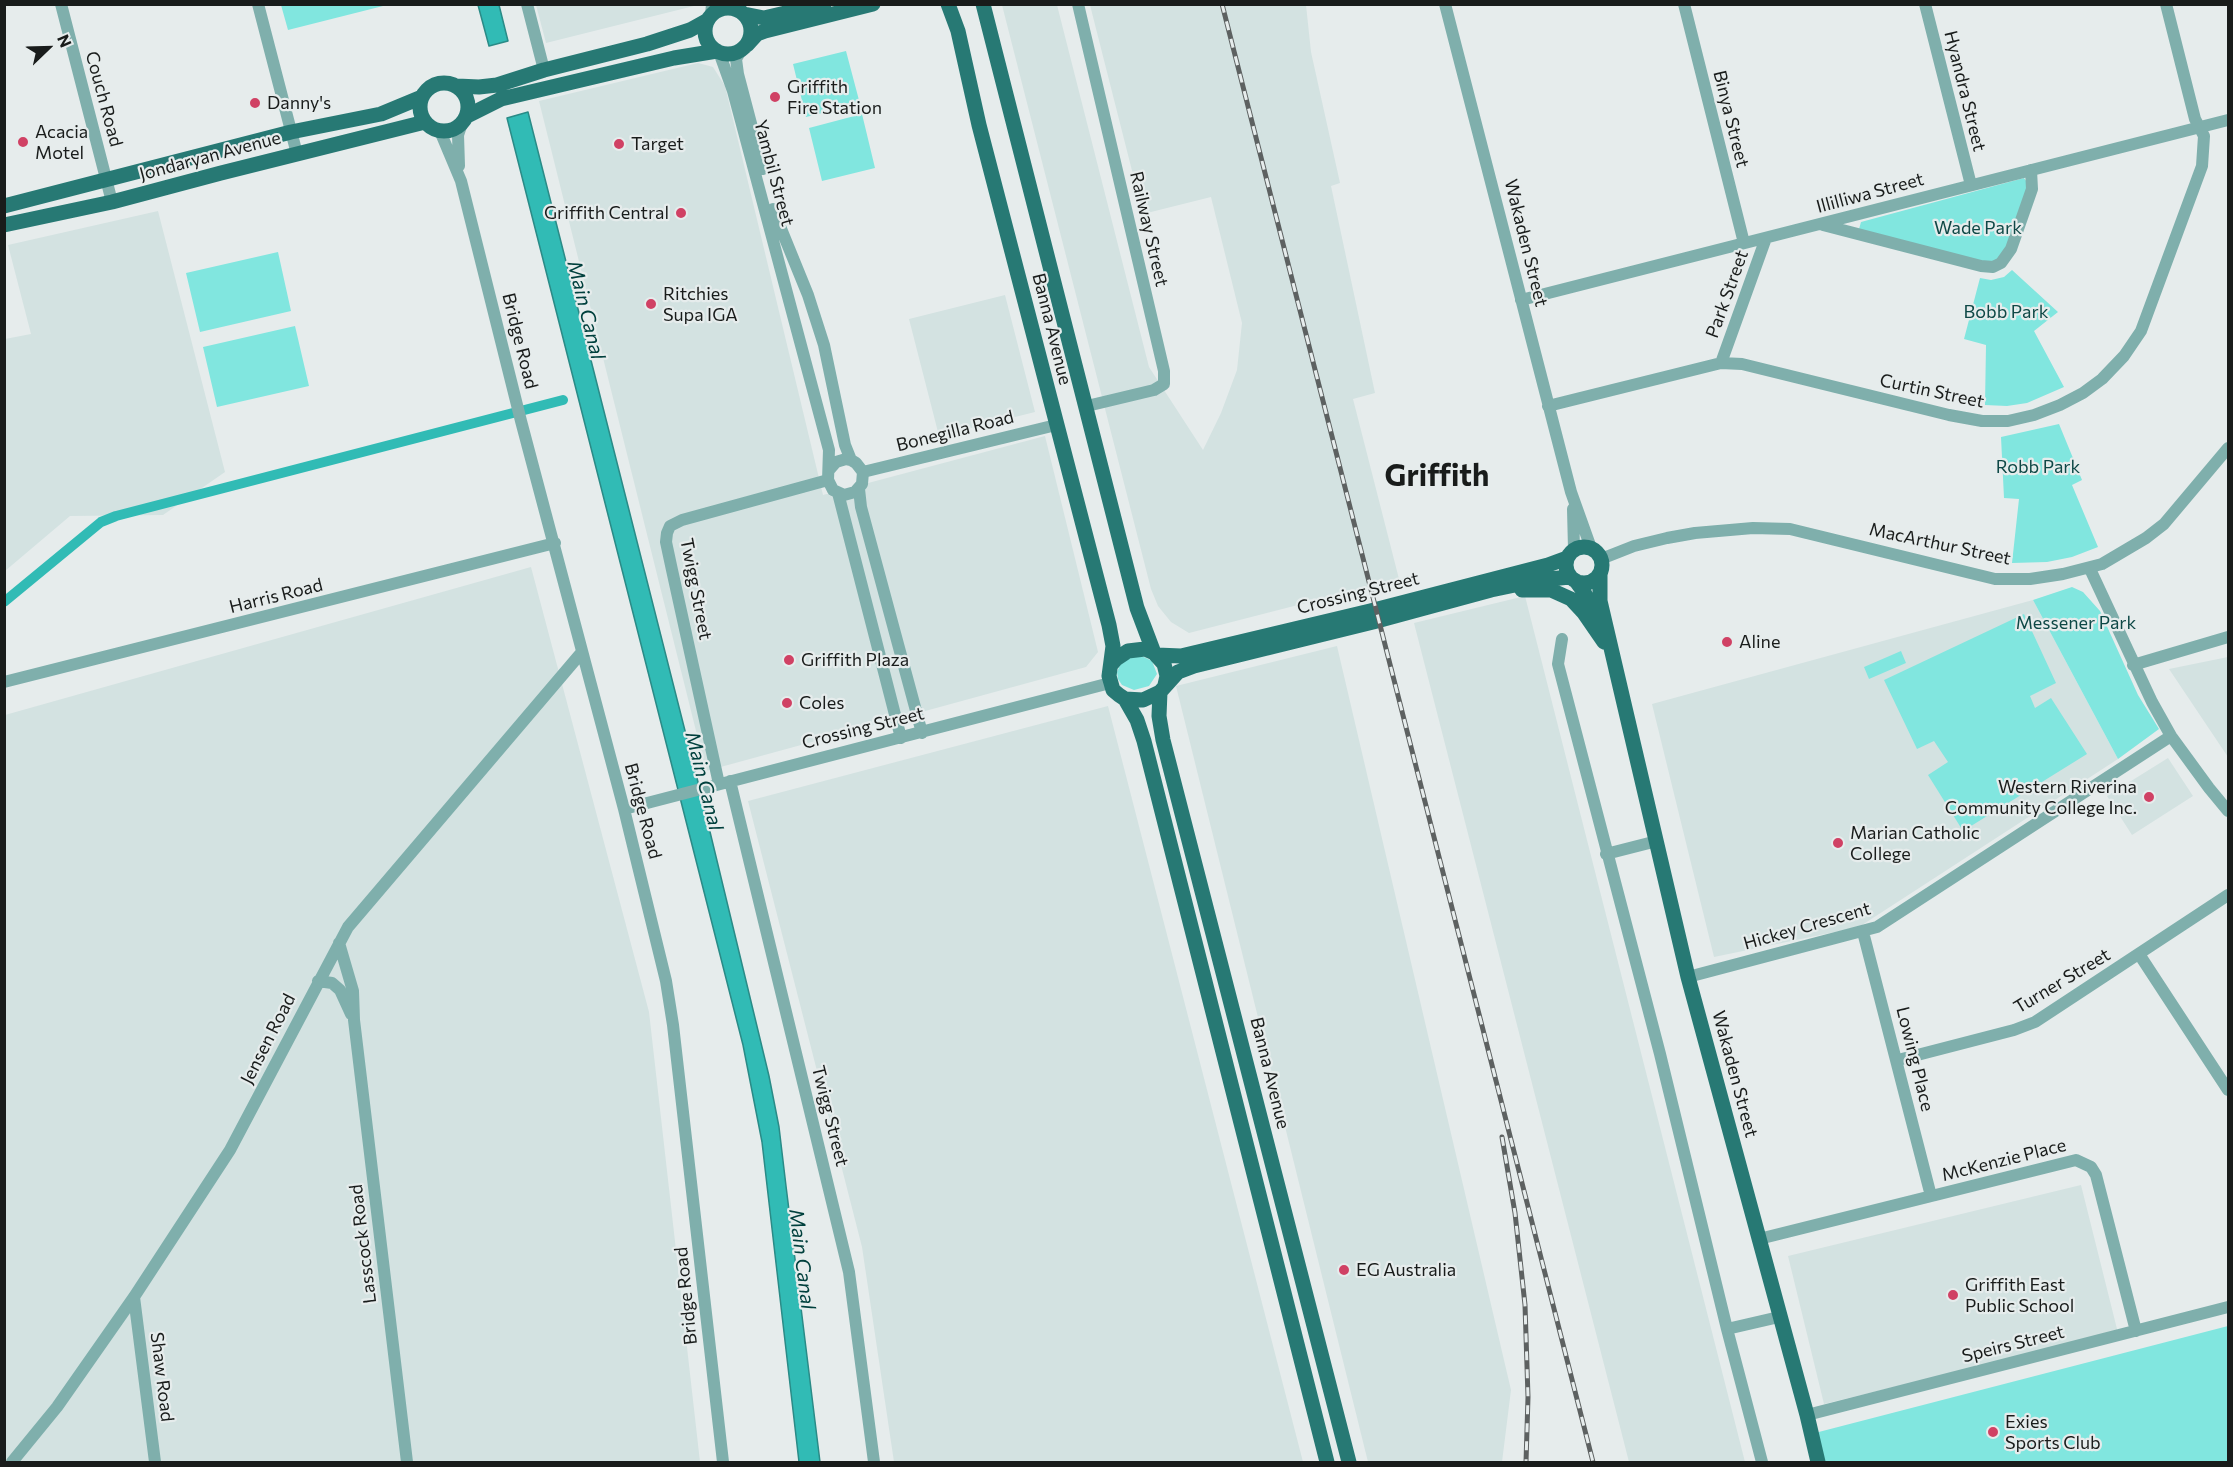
<!DOCTYPE html>
<style>
body{margin:0}
#map{position:relative;width:2233px;height:1467px;overflow:hidden;background:#e6ecec;font-family:Commissioner,sans-serif}
canvas{display:block}
.frame{position:absolute;inset:0;border:6px solid #191c1b;pointer-events:none}
.north{position:absolute;left:18px;top:18px;width:60px;height:60px;-webkit-text-stroke:4px #e6ecec;paint-order:stroke;rotate:67deg;font-size:16px;font-weight:700;line-height:24px;text-align:center;color:#191c1b}
.north::after{content:'';display:block;margin:auto;width:21px;height:27px;background:#191c1b;clip-path:polygon(50% 0,100% 100%,50% 72%,0 100%)}
</style>
<div id="map">
<canvas width="2233" height="1467"></canvas>
<div class="frame"></div>
<div class="north">N</div>
</div>
<script>
const ctx = document.querySelector('canvas').getContext('2d');
ctx.lineJoin = 'round';
function fill(path, color) { ctx.fillStyle = color; ctx.fill(path, 'evenodd'); }
const toPath = rows => new Path2D(rows.map(r => 'M' + r).join(''));
function strokePath(path, color, width, dash) { ctx.strokeStyle = color; ctx.lineWidth = width; ctx.lineCap = dash ? 'butt' : 'round'; ctx.setLineDash(dash || []); ctx.stroke(path); }
function label(font, color, halo, rows, align = 'center') {
  ctx.font = font + ' Commissioner,sans-serif'; ctx.lineWidth = 4.5; ctx.setLineDash([]); ctx.textBaseline = 'middle'; ctx.strokeStyle = halo; ctx.fillStyle = color; for (const [text, x, y, turn = 0] of rows) {
    ctx.save(); ctx.translate(x, y); ctx.rotate((+turn || 0) * Math.PI / 180); ctx.textAlign = isNaN(turn) ? turn : align; if (halo) ctx.strokeText(text, 0, 0); ctx.fillText(text, 0, 0); ctx.restore();
  }
}
const built = toPath([
 [536,5,536,4,698,5,546,43],
 [1002,5,1057,5,1149,367,1203,450,1221,413,1237,370,1242,323,1211,197,1143,214,1090,5,1306,5,1311,52,1340,183,1331,186,1375,393,1353,399,1399,579,1189,633,1171,622,1158,606,1151,589],
 [698,63,713,67,725,86,823,495,1045,436,1098,652,1086,667,706,771,539,101],
 [158,211,225,472,163,515,70,516,5,571,5,339,31,334,8,245],
 [1005,295,1035,412,939,436,909,319],
 [531,567,649,1012,700,1462,5,1462,5,715],
 [1525,596,1745,1462,1629,1462,1414,623],
 [2033,600,2118,759,1859,927,1714,957,1652,704],
 [1337,646,1511,1390,1502,1462,1368,1462,1176,686],
 [2228,657,2228,757,2169,669],
 [1108,706,1303,1462,894,1462,862,1247,748,801],
 [2168,758,2193,796,2132,835,2107,796],
 [2081,1185,2118,1333,1824,1404,1788,1256]
]);
const green = toPath([
 [281,5,281,4,387,5,288,30],
 [846,51,860,104,806,117,793,64],
 [862,114,875,168,822,181,809,128],
 [2024,178,2029,185,2002,258,1981,266,1859,229,1861,222],
 [278,252,291,311,200,332,186,273],
 [2012,270,2058,312,2034,331,2064,387,2027,403,2007,406,1985,405,1986,345,1964,339,1980,278,1991,280,2004,277],
 [295,326,309,386,217,407,203,347],
 [2059,424,2082,480,2072,485,2098,547,2072,557,2047,562,2012,563,2019,499,2004,498,2001,437],
 [2072,587,2083,592,2100,611,2138,695,2159,729,2118,759,2033,600],
 [2024,614,2056,683,2030,696,2035,708,2051,698,2087,754,1963,831,1928,775,1948,762,1934,741,1917,749,1884,680],
 [1901,651,1906,663,1869,679,1864,667],
 [1130,657,1144,657,1152,661,1157,674,1149,686,1134,690,1122,685,1118,679,1117,672,1120,665],
 [2228,1326,2228,1462,1818,1462,1811,1434]
]);
const water = toPath([
 [478,5,499,5,508,41,489,46,478,5],
 [528,112,697,778,769,1076,779,1127,786,1186,820,1462,799,1462,762,1142,743,1045,507,118,528,112]
]);
const canal = toPath([
 [4,602,101,522,116,516,563,400]
]);
const minor = toPath([
 [61,4,112,202],
 [258,4,297,154],
 [527,4,544,70],
 [1078,4,1164,371,1164,384,1154,390,1087,406],
 [1445,4,1571,492,1591,548],
 [1684,4,1744,243],
 [1925,4,1971,185],
 [711,15,712,4],
 [742,49,736,59,738,74,763,169],
 [719,52,733,91,829,450,828,480,833,490,844,495,855,492,862,484,863,472,856,463,851,460,846,459,836,462,829,470],
 [440,131,461,181,521,421,624,809,666,981,673,1025,723,1462],
 [459,166,458,135,462,123],
 [773,209,808,295,824,345,845,445,851,460],
 [1823,225,1981,266,1993,267,2001,263,2011,249,2032,189,2031,170],
 [1521,300,2228,120],
 [1721,363,1766,238],
 [1548,406,1721,363,1742,364,1949,415,1982,421,2008,421,2034,415,2060,405,2083,393,2102,379,2124,356,2141,331,2202,166,2204,136,2195,119,2166,4],
 [863,472,1056,425],
 [859,489,861,507,922,733],
 [838,493,901,738],
 [1573,509,1574,549],
 [1601,559,1634,546,1667,538,1695,533,1753,528,1790,529,1995,579,2030,579,2063,574,2102,564,2146,538,2164,524,2228,448],
 [2090,569,2152,702,2171,736,2209,788,2228,811],
 [1562,639,1558,664,1660,1054,1727,1329,1762,1462],
 [2133,665,2228,637],
 [4,682,555,543],
 [730,781,849,1272,874,1462],
 [719,784,672,570,666,542,667,533,670,526,682,520,828,480],
 [624,809,1110,683],
 [1606,854,1657,841],
 [1863,932,1931,1196],
 [339,943,353,991,354,1020,407,1462],
 [2139,954,2228,1090],
 [1688,977,1877,927,2171,736],
 [318,981,332,983,340,990,351,1014],
 [1898,1060,2014,1030,2035,1022,2228,895],
 [1759,1239,2076,1160,2091,1167,2096,1175,2136,1331],
 [134,1297,155,1462],
 [1727,1329,1779,1317],
 [1807,1415,2228,1307],
 [12,1462,57,1407,134,1297,230,1150,348,927,582,652]
]);
const major = toPath([
 [948,4,958,31,979,125,1109,625,1113,646,1109,676,1113,690,1119,695,1125,699,1143,700,1160,692,1178,672,1194,666,1373,622,1491,590,1539,580,1570,577],
 [983,4,1137,608,1154,653],
 '705 31a23 23 0 1 1 46 0a23 23 0 1 1-46 0Z',
 [744,14,764,18,824,4],
 [747,45,757,34,765,31,873,4],
 '420 107a24 24 0 1 1 48 0a24 24 0 1 1-48 0Z',
 [457,86,479,87,497,85,544,70,647,44,690,30,708,20],
 [467,116,501,99,674,58,717,51],
 [4,206,291,132,381,114,422,97],
 [4,225,112,202,221,173,425,122],
 '1566 565a18 18 0 1 1 36 0a18 18 0 1 1-36 0Z',
 [1600,573,1600,601,1688,977,1807,1415,1818,1462],
 [1576,581,1584,592,1596,619],
 [1522,590,1551,590,1571,599,1584,613,1604,642],
 [1157,655,1181,656,1370,611,1548,565,1567,558],
 [1111,665,1116,659,1128,651,1145,649,1154,653,1164,664,1167,676,1165,685],
 [1160,692,1159,716,1163,740,1349,1462],
 [1125,699,1137,720,1144,741,1327,1462]
]);
const rail = toPath([
 [1222,4,1593,1462],
 [1502,1137,1515,1213,1525,1305,1528,1397,1526,1462]
]);
const markers = [
 [775,97,6,"#d04164"],
 [255,103,6,"#d04164"],
 [23,142,6,"#d04164"],
 [619,144,6,"#d04164"],
 [681,213,6,"#d04164"],
 [651,304,6,"#d04164"],
 [1727,642,6,"#d04164"],
 [789,660,6,"#d04164"],
 [787,703,6,"#d04164"],
 [2149,797,6,"#d04164"],
 [1838,843,6,"#d04164"],
 [1344,1270,6,"#d04164"],
 [1953,1295,6,"#d04164"],
 [1993,1432,6,"#d04164"]
];
const poiNames = [
 ["Griffith",787,87],
 ["Fire Station",787,108],
 ["Danny's",267,103],
 ["Acacia",35,132],
 ["Motel",35,153],
 ["Target",631,144],
 ["Griffith Central",669,213,"right"],
 ["Ritchies",663,294],
 ["Supa IGA",663,315],
 ["Aline",1739,642],
 ["Griffith Plaza",801,660],
 ["Coles",799,703],
 ["Western Riverina",2137,787,"right"],
 ["Community College Inc.",2137,808,"right"],
 ["Marian Catholic",1850,833],
 ["College",1850,854],
 ["EG Australia",1356,1270],
 ["Griffith East",1965,1285],
 ["Public School",1965,1306],
 ["Exies",2005,1422],
 ["Sports Club",2005,1443]
];
const streetNames = [
 ["Hyandra Street",1965,91,76],
 ["Couch Road",104,99,75],
 ["Binya Street",1731,119,76],
 ["Jondaryan Avenue",210,156,-15],
 ["Yambil Street",774,173,75],
 ["Illilliwa Street",1870,193,-15],
 ["Railway Street",1149,229,77],
 ["Wakaden Street",1526,243,76],
 ["Park Street",1727,294,-70],
 ["Banna Avenue",1052,329,76],
 ["Bridge Road",520,341,76],
 ["Curtin Street",1932,391,12],
 ["Bonegilla Road",955,431,-14],
 ["MacArthur Street",1940,544,12],
 ["Twigg Street",696,589,79],
 ["Crossing Street",1358,593,-14],
 ["Harris Road",276,596,-14],
 ["Crossing Street",863,728,-14],
 ["Bridge Road",643,811,75],
 ["Hickey Crescent",1807,926,-16],
 ["Turner Street",2062,981,-31],
 ["Jensen Road",268,1039,-63],
 ["Lowing Place",1915,1059,76],
 ["Banna Avenue",1270,1073,76],
 ["Wakaden Street",1735,1074,75],
 ["Twigg Street",830,1116,76],
 ["McKenzie Place",2004,1160,-14],
 ["Lasscock Road",363,1244,-97],
 ["Bridge Road",686,1296,-96],
 ["Speirs Street",2013,1344,-14],
 ["Shaw Road",162,1377,83]
];
const parkNames = [
 ["Wade Park",1978,228],
 ["Bobb Park",2006,312],
 ["Robb Park",2038,467],
 ["Messener Park",2076,623]
];
const waterNames = [
 ["Main Canal",586,310,76],
 ["Main Canal",704,781,76],
 ["Main Canal",802,1259,83]
];
const townNames = [
 ["Griffith",1437,476]
];
fill(built, '#d3e2e1');
fill(green, '#81e6df');
fill(water, '#31bbb5');
strokePath(water, '#2a8b87', 1.5);
strokePath(canal, '#31bbb5', 10);
strokePath(minor, '#7fafac', 12);
strokePath(major, '#277974', 15);
strokePath(rail, '#5d6161', 5);
strokePath(rail, '#e6ecec', 3, [9]);
for (const [x, y, r, color] of markers) { const dot = new Path2D(); dot.arc(x, y, r, 0, 2 * Math.PI); ctx.fillStyle = color; ctx.fill(dot); strokePath(dot, '#e6ecec', 2); }
label('18px', '#191c1b', '#e6ecec', poiNames, 'left');
label('18px', '#191c1b', '#e6ecec', streetNames);
label('18px', '#0e4846', '#e6ecec', parkNames);
label('italic 20px', '#00403d', '#e6ecec', waterNames);
label('bold 30px', '#191c1b', '#e6ecec', townNames);
</script>
